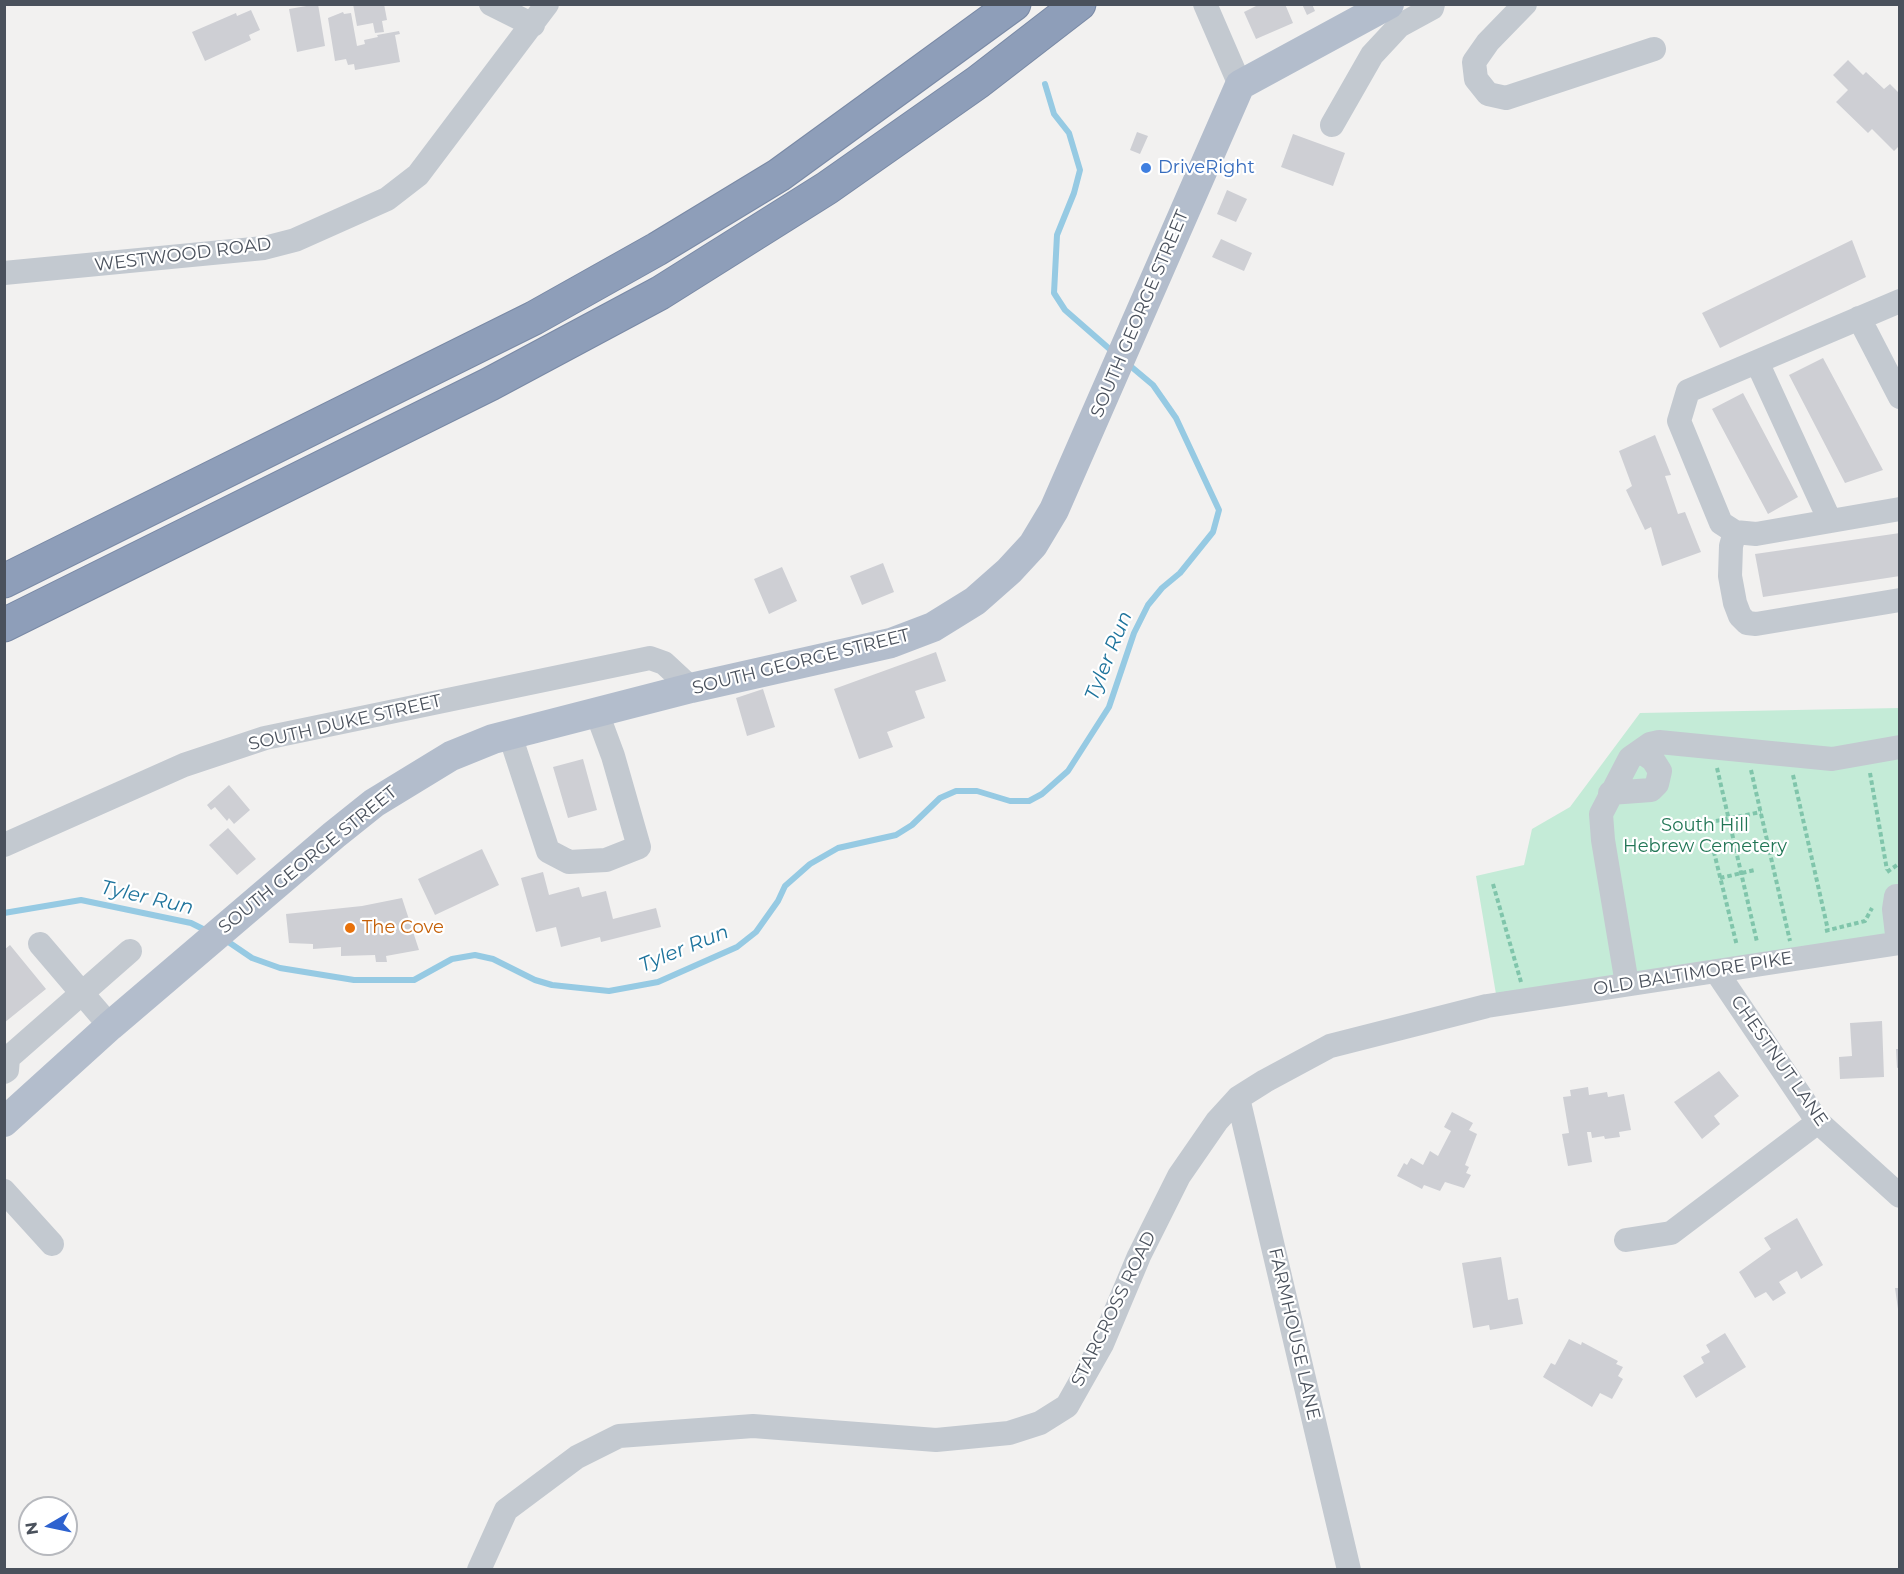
<!DOCTYPE html>
<style>
body{margin:0}
#map{position:relative;width:1904px;height:1574px;overflow:hidden;background:#f2f1f0;font-family:Montserrat,sans-serif}
canvas{display:block}
.frame{position:absolute;inset:0;border:6px solid #4a515c;pointer-events:none}
.north{position:absolute;left:18px;top:1496px;width:60px;height:60px;box-sizing:border-box;background:#fff;border:2px solid #b7b9be;border-radius:50%;rotate:261deg;font-size:16px;font-weight:700;line-height:24px;text-align:center;color:#4a515c}
.north::after{content:'';display:block;margin:auto;width:21px;height:27px;background:#2e62cf;clip-path:polygon(50% 0,100% 100%,50% 72%,0 100%)}
</style>
<div id="map">
<canvas width="1904" height="1574"></canvas>
<div class="frame"></div>
<div class="north">N</div>
</div>
<script>
const ctx = document.querySelector('canvas').getContext('2d');
ctx.lineJoin = 'round';
function fill(path, color) { ctx.fillStyle = color; ctx.fill(path, 'evenodd'); }
const toPath = rows => new Path2D(rows.map(r => 'M' + r).join(''));
function strokePath(path, color, width, dash) { ctx.strokeStyle = color; ctx.lineWidth = width; ctx.lineCap = dash ? 'butt' : 'round'; ctx.setLineDash(dash || []); ctx.stroke(path); }
function label(font, color, halo, rows, align = 'center') {
  ctx.font = font + ' Montserrat,sans-serif'; ctx.lineWidth = 4.5; ctx.setLineDash([]); ctx.textBaseline = 'middle'; ctx.strokeStyle = halo; ctx.fillStyle = color; for (const [text, x, y, turn = 0] of rows) {
    ctx.save(); ctx.translate(x, y); ctx.rotate((+turn || 0) * Math.PI / 180); ctx.textAlign = isNaN(turn) ? turn : align; if (halo) ctx.strokeText(text, 0, 0); ctx.fillText(text, 0, 0); ctx.restore();
  }
}
const green = toPath([
 [1899,708,1899,933,1497,1000,1476,876,1524,865,1532,829,1570,807,1640,713]
]);
const stream = toPath([
 [1045,84,1054,114,1069,133,1080,170,1074,193,1057,235,1054,293,1065,310,1113,352],
 [4,913,81,900,191,923,207,931],
 [224,939,252,958,280,968,354,980,414,980,452,959,475,955,493,959,535,980,552,985,609,991,658,982,737,947,756,932,778,901,785,886,810,864,838,848,896,835,912,825,940,798,956,791,977,791,1010,801,1029,801,1042,794,1068,771,1109,707,1134,633,1148,605,1162,588,1180,573,1213,532,1219,510,1176,418,1153,385,1128,364]
]);
const building = toPath([
 [318,4,325,46,297,52,289,9],
 [353,4,384,4,387,20,382,21,384,32,375,33,373,23,357,26],
 [1260,4,1285,4,1293,23,1256,39,1244,12],
 [1302,4,1312,4,1315,11,1307,15],
 [251,10,260,30,249,35,251,40,205,61,192,32,236,13,237,16],
 [343,12,344,14,351,13,357,46,365,44,364,40,378,37,377,35,399,31,400,34,395,35,400,62,355,70,354,64,348,65,346,59,335,61,328,18],
 [1848,60,1863,75,1866,72,1884,89,1890,84,1900,94,1900,145,1894,151,1872,129,1868,133,1836,102,1848,90,1833,75],
 [1137,132,1148,136,1140,154,1130,150],
 [1293,134,1345,153,1333,186,1281,167],
 [1227,190,1247,199,1236,222,1217,214],
 [1221,239,1252,253,1244,271,1212,257],
 [1852,240,1866,277,1720,348,1702,313],
 [1823,358,1883,470,1845,483,1789,375],
 [1743,393,1798,497,1768,514,1712,409],
 [1655,435,1671,475,1665,476,1678,514,1685,512,1701,552,1662,566,1651,527,1645,530,1626,490,1632,486,1619,451],
 [1900,533,1900,576,1763,597,1755,554],
 [883,563,894,592,862,605,850,576],
 [782,567,797,601,769,614,754,579],
 [936,652,946,681,915,691,925,718,887,732,893,747,859,759,834,689],
 [763,689,775,727,747,736,736,698],
 [583,759,597,810,568,818,553,767],
 [229,785,250,810,234,824,229,818,227,821,215,807,211,810,207,805],
 [228,828,256,859,237,875,209,845],
 [482,849,499,885,435,915,418,879],
 [543,872,549,895,579,887,582,897,606,891,613,919,656,908,661,927,601,942,600,937,561,947,556,927,536,932,521,878],
 [402,898,419,950,386,956,387,962,376,962,375,955,341,956,341,947,313,949,313,944,289,943,286,914,362,906],
 [10,945,46,989,4,1023,4,950],
 [1882,1021,1884,1077,1840,1079,1839,1057,1852,1056,1850,1023],
 [1896,1049,1900,1049,1900,1067,1897,1068],
 [1719,1071,1739,1096,1714,1116,1720,1124,1702,1139,1674,1102],
 [1588,1087,1589,1095,1607,1092,1608,1097,1624,1094,1631,1130,1619,1132,1620,1137,1605,1139,1604,1136,1592,1138,1591,1132,1587,1132,1592,1162,1568,1166,1562,1134,1569,1133,1563,1097,1571,1096,1570,1090],
 [1452,1112,1473,1123,1469,1130,1477,1134,1465,1165,1469,1167,1466,1173,1471,1175,1464,1188,1445,1182,1440,1191,1424,1185,1422,1189,1397,1176,1404,1163,1407,1165,1411,1158,1423,1165,1430,1151,1438,1156,1451,1131,1444,1127],
 [1797,1218,1823,1265,1801,1279,1797,1271,1779,1282,1786,1293,1773,1301,1766,1292,1755,1298,1739,1272,1771,1249,1764,1238],
 [1501,1257,1508,1300,1518,1298,1523,1324,1490,1330,1489,1325,1473,1328,1462,1263],
 [1895,1288,1900,1288,1900,1309,1898,1309],
 [1725,1333,1746,1367,1696,1398,1683,1376,1704,1363,1701,1357,1710,1352,1706,1345],
 [1569,1339,1581,1345,1582,1342,1618,1361,1616,1364,1623,1367,1618,1376,1623,1379,1612,1399,1600,1393,1592,1407,1543,1377,1551,1363,1555,1365]
]);
const path = toPath([
 [1717,768,1757,942],
 [1751,770,1790,941],
 [1870,773,1887,870],
 [1793,775,1828,930],
 [1716,821,1761,812],
 [1712,844,1737,946],
 [1887,872,1900,863],
 [1720,878,1755,870],
 [1493,884,1521,982],
 [1825,931,1865,921,1872,908]
]);
const minor = toPath([
 [491,4,533,25],
 [1205,4,1240,85],
 [1525,4,1488,42,1474,62,1476,79,1488,94,1506,98,1654,49],
 [1332,125,1372,55,1399,26,1432,8,1433,4],
 [4,273,264,248,295,240,387,199,418,175,547,4],
 [1900,301,1688,391,1679,421,1721,523,1735,532,1756,534,1900,509],
 [1859,318,1900,397],
 [1757,362,1830,521],
 [1735,532,1731,546,1730,576,1735,603,1740,616,1747,623,1756,624,1900,600],
 [510,735,548,851,569,862,606,860,639,847,613,756,597,713],
 [1610,793,1651,790,1657,784,1660,771,1653,760,1640,751],
 [4,845,184,765,265,738,650,658,664,663,691,688],
 [1898,943,1894,909,1896,896,1900,896],
 [40,944,110,1026],
 [1716,971,1818,1122,1900,1196],
 [1627,984,1603,840,1601,814,1630,758,1650,744,1659,742,1832,759,1900,747],
 [4,1072,7,1070,8,1058,130,951],
 [1238,1098,1349,1570],
 [4,1191,52,1244],
 [1626,1240,1671,1233,1818,1122],
 [479,1570,506,1510,577,1457,619,1436,753,1426,936,1440,1009,1433,1040,1423,1067,1406,1102,1344,1139,1256,1179,1176,1217,1121,1238,1098,1265,1081,1330,1046,1487,1006,1900,943]
]);
const major = toPath([
 [4,1122,110,1026,334,835,374,803,451,756,493,739,691,688,891,643,933,627,975,601,1009,571,1033,545,1054,510,1240,85,1389,4]
]);
const highway = toPath([
 [4,581,534,318,657,249,779,175,1014,4],
 [4,625,490,384,660,293,827,188,978,82,1079,4]
]);
const markers = [
 [1146,168,6,"#3f7fe0"],
 [350,928,6,"#e8710a"]
];
const shopNames = [
 ["DriveRight",1158,168]
];
const streetNames = [
 ["WESTWOOD ROAD",183,255,-7],
 ["SOUTH GEORGE STREET",1140,314,-67],
 ["SOUTH GEORGE STREET",801,662,-14],
 ["SOUTH DUKE STREET",345,723,-13],
 ["SOUTH GEORGE STREET",308,860,-39],
 ["OLD BALTIMORE PIKE",1693,974,-9],
 ["CHESTNUT LANE",1779,1061,55],
 ["STARCROSS ROAD",1114,1309,-64],
 ["FARMHOUSE LANE",1294,1334,77]
];
const parkNames = [
 ["South Hill",1705,826],
 ["Hebrew Cemetery",1705,847]
];
const foodNames = [
 ["The Cove",362,928]
];
const waterNames = [
 ["Tyler Run",1109,656,-68],
 ["Tyler Run",147,898,13],
 ["Tyler Run",684,949,-22]
];
fill(green, '#c4ebd7');
strokePath(stream, '#96cae3', 6);
fill(building, '#cecfd4');
strokePath(highway, '#7989a5', 35);
strokePath(path, '#80c5ab', 4, [4.5, 3]);
strokePath(minor, '#c3c9d0', 24);
strokePath(major, '#b3bdcc', 30);
strokePath(highway, '#8e9eb9', 33);
for (const [x, y, r, color] of markers) { const dot = new Path2D(); dot.arc(x, y, r, 0, 2 * Math.PI); ctx.fillStyle = color; ctx.fill(dot); strokePath(dot, '#fff', 2); }
label('18px', '#366cbe', '#fff', shopNames, 'left');
label('18px', '#4a515c', '#fff', streetNames);
label('18px', '#227656', '#fff', parkNames);
label('18px', '#c56008', '#fff', foodNames, 'left');
label('italic 20px', '#1d739c', '#fff', waterNames);
</script>
